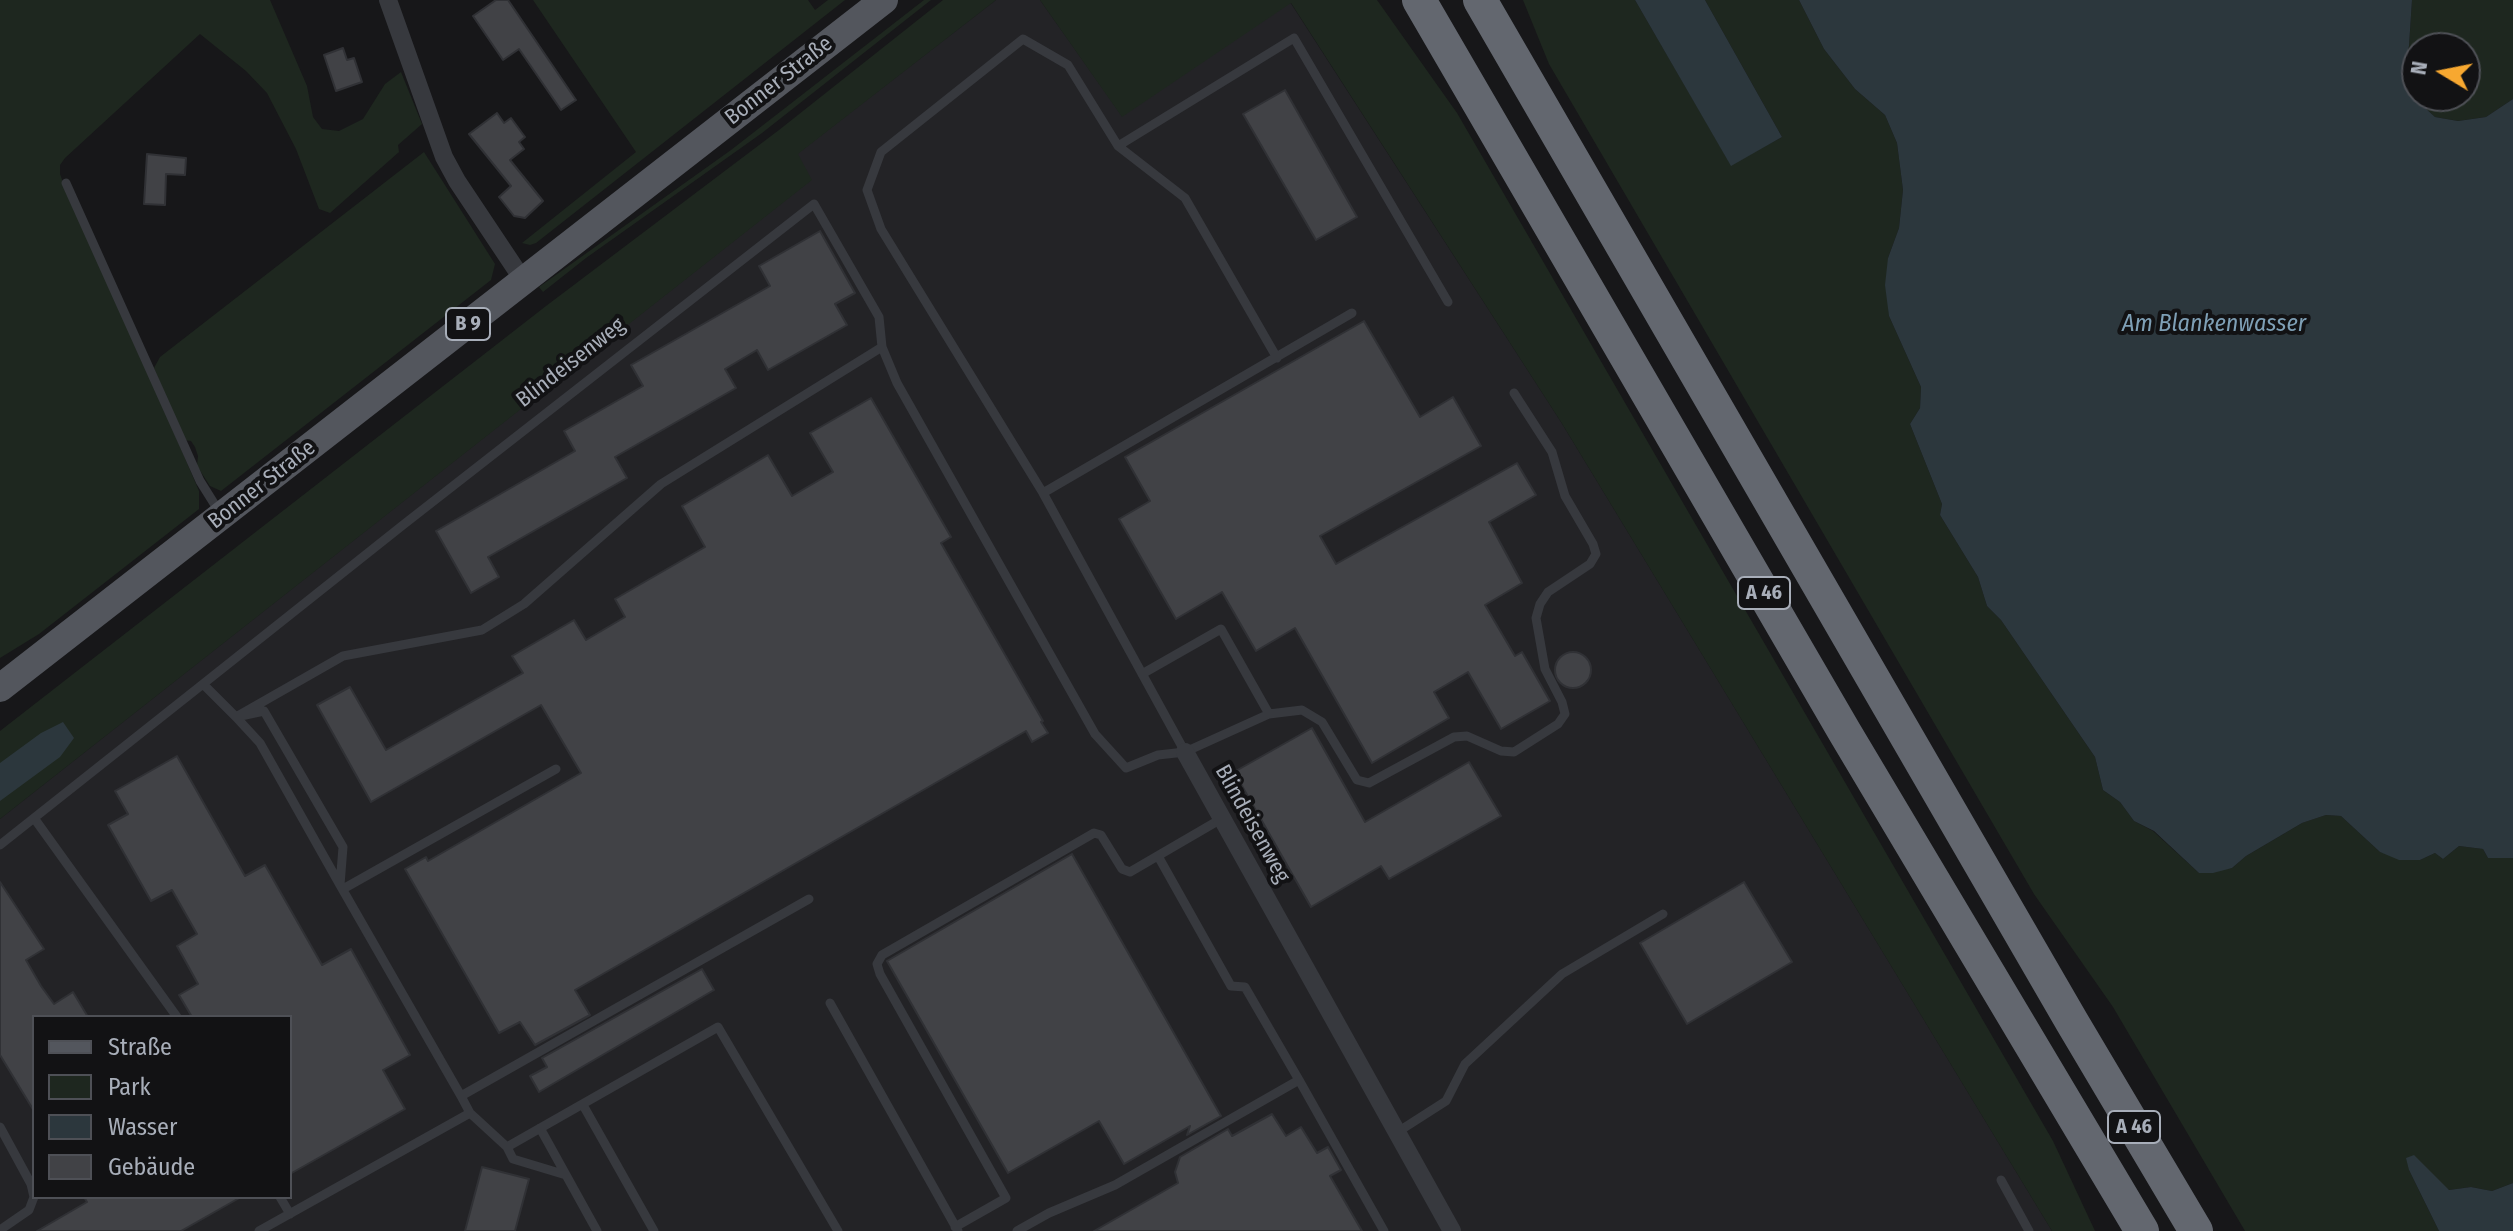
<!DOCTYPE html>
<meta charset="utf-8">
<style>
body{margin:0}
#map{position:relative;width:2513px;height:1231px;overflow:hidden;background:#171719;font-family:"Fira Sans Condensed",sans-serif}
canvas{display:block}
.legend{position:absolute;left:32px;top:1015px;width:260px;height:184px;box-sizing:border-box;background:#121214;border:2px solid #4e5056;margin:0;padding:10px 14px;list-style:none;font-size:24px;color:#a8aeb9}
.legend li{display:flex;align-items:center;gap:16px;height:40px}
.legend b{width:40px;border:2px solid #4e5056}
.north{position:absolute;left:2401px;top:32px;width:80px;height:80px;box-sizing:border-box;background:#121214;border:2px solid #4e5056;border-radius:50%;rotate:280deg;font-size:22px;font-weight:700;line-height:32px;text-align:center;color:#a8aeb9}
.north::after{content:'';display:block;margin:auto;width:28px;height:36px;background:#f7a830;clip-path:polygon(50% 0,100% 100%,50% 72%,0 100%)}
</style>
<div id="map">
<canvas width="2513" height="1231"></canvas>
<ul class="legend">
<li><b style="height:10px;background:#53565d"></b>Straße</li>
<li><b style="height:22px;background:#1e271f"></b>Park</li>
<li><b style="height:22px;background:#2c373d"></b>Wasser</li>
<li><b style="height:22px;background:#414246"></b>Gebäude</li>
</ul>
<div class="north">N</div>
</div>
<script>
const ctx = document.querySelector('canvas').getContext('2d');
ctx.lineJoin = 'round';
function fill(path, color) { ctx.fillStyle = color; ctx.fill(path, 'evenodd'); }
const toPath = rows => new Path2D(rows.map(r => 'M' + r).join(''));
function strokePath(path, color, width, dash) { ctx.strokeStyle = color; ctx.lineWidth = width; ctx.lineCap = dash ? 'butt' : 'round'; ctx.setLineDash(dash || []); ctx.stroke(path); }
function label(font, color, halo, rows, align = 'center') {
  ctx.font = font + ' "Fira Sans Condensed",sans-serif'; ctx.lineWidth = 8; ctx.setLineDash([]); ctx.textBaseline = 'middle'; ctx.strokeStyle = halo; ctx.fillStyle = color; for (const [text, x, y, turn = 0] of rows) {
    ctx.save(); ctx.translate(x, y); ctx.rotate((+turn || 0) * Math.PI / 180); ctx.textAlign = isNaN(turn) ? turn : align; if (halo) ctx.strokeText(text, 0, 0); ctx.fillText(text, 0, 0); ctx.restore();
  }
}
const built = toPath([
 [996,0,1040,0,1122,116,1290,2,1561,422,2052,1231,0,1231,0,819,811,180,797,154],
 [34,1017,290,1017,290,1197,34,1197]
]);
const green = toPath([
 [0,0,270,0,307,86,313,117,322,129,339,131,363,119,385,84,401,72,422,124,398,145,399,152,330,213,319,209,296,149,267,93,246,71,200,34,65,158,60,165,60,174,64,185,144,362,199,491,199,509,39,634,0,658],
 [533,0,808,0,815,10,828,0,845,0,536,243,530,245,522,243,636,152],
 [924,0,931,0,762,133,586,258,543,292,539,287,731,150],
 [943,0,996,0,798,154,812,180,0,819,0,731,546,306,779,130],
 [1040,0,1377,0,1457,113,2053,1141,2095,1231,2052,1231,1561,422,1291,3,1122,117],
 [1523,0,1635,0,1731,165,1782,137,1705,0,1799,0,1824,49,1855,89,1885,115,1897,143,1903,190,1899,228,1888,258,1889,316,1921,387,1920,408,1910,424,1942,504,1940,515,1978,577,1987,606,2001,620,2095,757,2103,790,2120,802,2134,821,2153,831,2199,873,2232,868,2246,856,2302,823,2326,815,2341,816,2380,852,2420,860,2435,853,2443,859,2459,846,2483,849,2488,858,2513,858,2513,1183,2492,1191,2471,1187,2449,1190,2409,1170,2439,1231,2245,1231,2113,1007,2034,894,1549,64],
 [2412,0,2513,0,2513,99,2486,117,2458,121,2435,117,2412,96,2402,69,2409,46],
 [2417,48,2465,48,2465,96,2417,96],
 [424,152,495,264,491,280,221,491,210,486,197,466,198,456,195,447,191,441,184,440,154,368,160,357]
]);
const water = toPath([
 [1635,0,1705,0,1782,137,1731,166],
 [1799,0,2412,0,2409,46,2402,69,2412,96,2435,117,2458,121,2486,117,2513,99,2513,858,2488,858,2483,849,2459,846,2443,859,2435,853,2420,860,2399,860,2380,852,2341,816,2326,815,2302,823,2246,856,2232,868,2213,873,2199,873,2154,831,2134,821,2120,802,2103,790,2095,757,2001,620,1987,606,1978,577,1940,515,1942,504,1910,424,1920,408,1921,387,1889,316,1885,285,1888,258,1899,228,1903,190,1897,143,1885,115,1855,89,1824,49],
 [63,722,74,738,60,757,0,801,0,763,41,733],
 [2414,1155,2449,1190,2471,1187,2492,1191,2513,1183,2513,1231,2439,1231,2409,1170,2406,1158]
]);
const building = toPath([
 [496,0,508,0,576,100,561,110,519,49,503,60,473,16,496,0],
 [343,48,347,60,354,58,362,82,336,91,324,55,343,48],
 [1285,90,1357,217,1316,240,1243,114,1285,90],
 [497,113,504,123,511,118,525,137,519,142,524,149,510,160,543,201,525,218,514,216,499,197,511,186,469,134,497,113],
 [147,154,186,158,185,175,166,174,165,205,144,204,147,154],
 [820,231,855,293,835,304,847,325,768,370,757,350,725,369,736,388,615,457,627,478,488,557,499,577,471,593,436,531,575,451,564,431,643,386,631,365,770,286,759,266,820,231],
 [1364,321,1420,417,1453,397,1481,446,1320,536,1336,564,1517,463,1536,495,1489,522,1522,583,1485,605,1515,656,1522,652,1550,701,1501,729,1468,672,1434,692,1449,718,1372,763,1295,628,1256,651,1222,592,1176,619,1119,519,1150,501,1125,457,1364,321],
 [871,398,951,537,941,543,1043,721,1041,722,1048,733,1032,742,1026,731,575,990,590,1015,535,1045,520,1022,499,1033,405,869,426,857,428,861,581,773,541,705,371,802,317,705,350,687,386,750,523,673,512,656,574,620,586,640,625,617,615,599,705,547,682,506,768,455,792,496,833,472,810,433,871,398],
 '1555 670a18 18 0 1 1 36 0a18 18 0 1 1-36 0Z',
 [1312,728,1365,822,1469,762,1501,816,1389,879,1381,866,1311,907,1234,772,1312,728],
 [177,756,245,876,265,865,322,965,351,949,410,1055,383,1070,405,1109,290,1174,290,1017,192,1017,179,995,198,984,177,946,197,934,172,890,151,901,108,825,128,814,115,791,177,756],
 [1072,854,1221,1116,1187,1135,1190,1126,1124,1164,1099,1121,1008,1173,887,961,1072,854],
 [0,882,44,949,26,960,41,986,54,1004,73,992,88,1017,34,1017,34,1111,0,1055,0,882],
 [1744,882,1792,962,1687,1024,1640,943,1744,882],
 [702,969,714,990,539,1092,530,1076,547,1067,542,1058,702,969],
 [1272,1114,1286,1136,1301,1127,1317,1153,1328,1147,1341,1170,1330,1176,1362,1231,1094,1231,1178,1183,1175,1172,1180,1157,1228,1129,1232,1136,1272,1114],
 [482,1167,529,1179,515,1231,465,1231,482,1167],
 [84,1197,241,1197,181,1231,37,1231,87,1202,84,1197]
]);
const service = toPath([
 [1118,146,1294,38,1448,302],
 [66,183,200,481,220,513],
 [882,347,897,383,1095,734,1126,768,1158,755,1185,752,1269,714,1302,710,1322,722,1357,780,1369,783,1454,737,1467,736,1501,751,1514,752,1558,724,1565,714,1562,702,1545,669,1536,618,1540,604,1548,592,1590,564,1596,554,1593,544,1565,496,1552,452,1514,393],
 [1043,493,1352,313],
 [1142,674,1221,629,1269,714],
 [1185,752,1043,493,881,229,867,190,881,152,1023,39,1068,65,1118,146,1185,198,1277,358],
 [34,818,177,1017],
 [0,845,203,684,403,525,814,204,879,317,882,347,661,484,524,604,482,630,343,656,236,717,203,684],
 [1158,856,1231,986,1245,987,1299,1080],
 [340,885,343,847,264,711,236,717,260,743,340,885,461,1096,470,1113,507,1147,718,1027,838,1231],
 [343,889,556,769],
 [830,1003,958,1231],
 [461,1096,809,899],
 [583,1105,654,1231],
 [0,1127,31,1184,34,1197,29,1210,0,1230],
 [540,1128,597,1231],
 [1396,1133,1446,1101,1465,1064,1562,974,1663,914],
 [507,1147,513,1159,566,1175],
 [2001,1180,2029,1231],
 [280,1197,290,1214],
 [955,1227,1006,1198,880,974,877,964,882,955,1094,833,1101,835,1122,869,1130,872,1221,819],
 [259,1231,470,1113],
 [1017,1231,1049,1213,1115,1185,1299,1080,1384,1231]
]);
const minor = toPath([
 [388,0,444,157,457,181,523,280],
 [1185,752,1452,1231]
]);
const primary = toPath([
 [0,688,884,0]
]);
const motorway = toPath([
 [1419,0,1844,731,2142,1231],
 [1480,0,2072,1022,2196,1231]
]);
const shields = [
 [468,324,44],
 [1764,593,52],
 [2134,1127,52]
];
const shieldNames = [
 ["B 9",468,324],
 ["A 46",1764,593],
 ["A 46",2134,1127]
];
const streetNames = [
 ["Bonner Straße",779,81,-38],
 ["Blindeisenweg",571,363,-38],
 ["Bonner Straße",262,485,-38],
 ["Blindeisenweg",1252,824,61]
];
const waterNames = [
 ["Am Blankenwasser",2214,324]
];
fill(built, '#232326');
fill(green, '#1e271f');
fill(water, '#2c373d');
fill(building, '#414246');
strokePath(building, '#303135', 2);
strokePath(service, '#37393e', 9);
strokePath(minor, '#37393e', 18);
strokePath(primary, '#53565d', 28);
strokePath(motorway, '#63676f', 34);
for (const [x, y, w] of shields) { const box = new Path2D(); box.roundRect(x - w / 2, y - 16, w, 32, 6); ctx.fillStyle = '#121214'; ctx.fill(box); strokePath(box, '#a8aeb9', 2); }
label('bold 20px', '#a8aeb9', null, shieldNames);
label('22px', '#a8aeb9', '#121214', streetNames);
label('italic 24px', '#7e9fb5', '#121214', waterNames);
</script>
